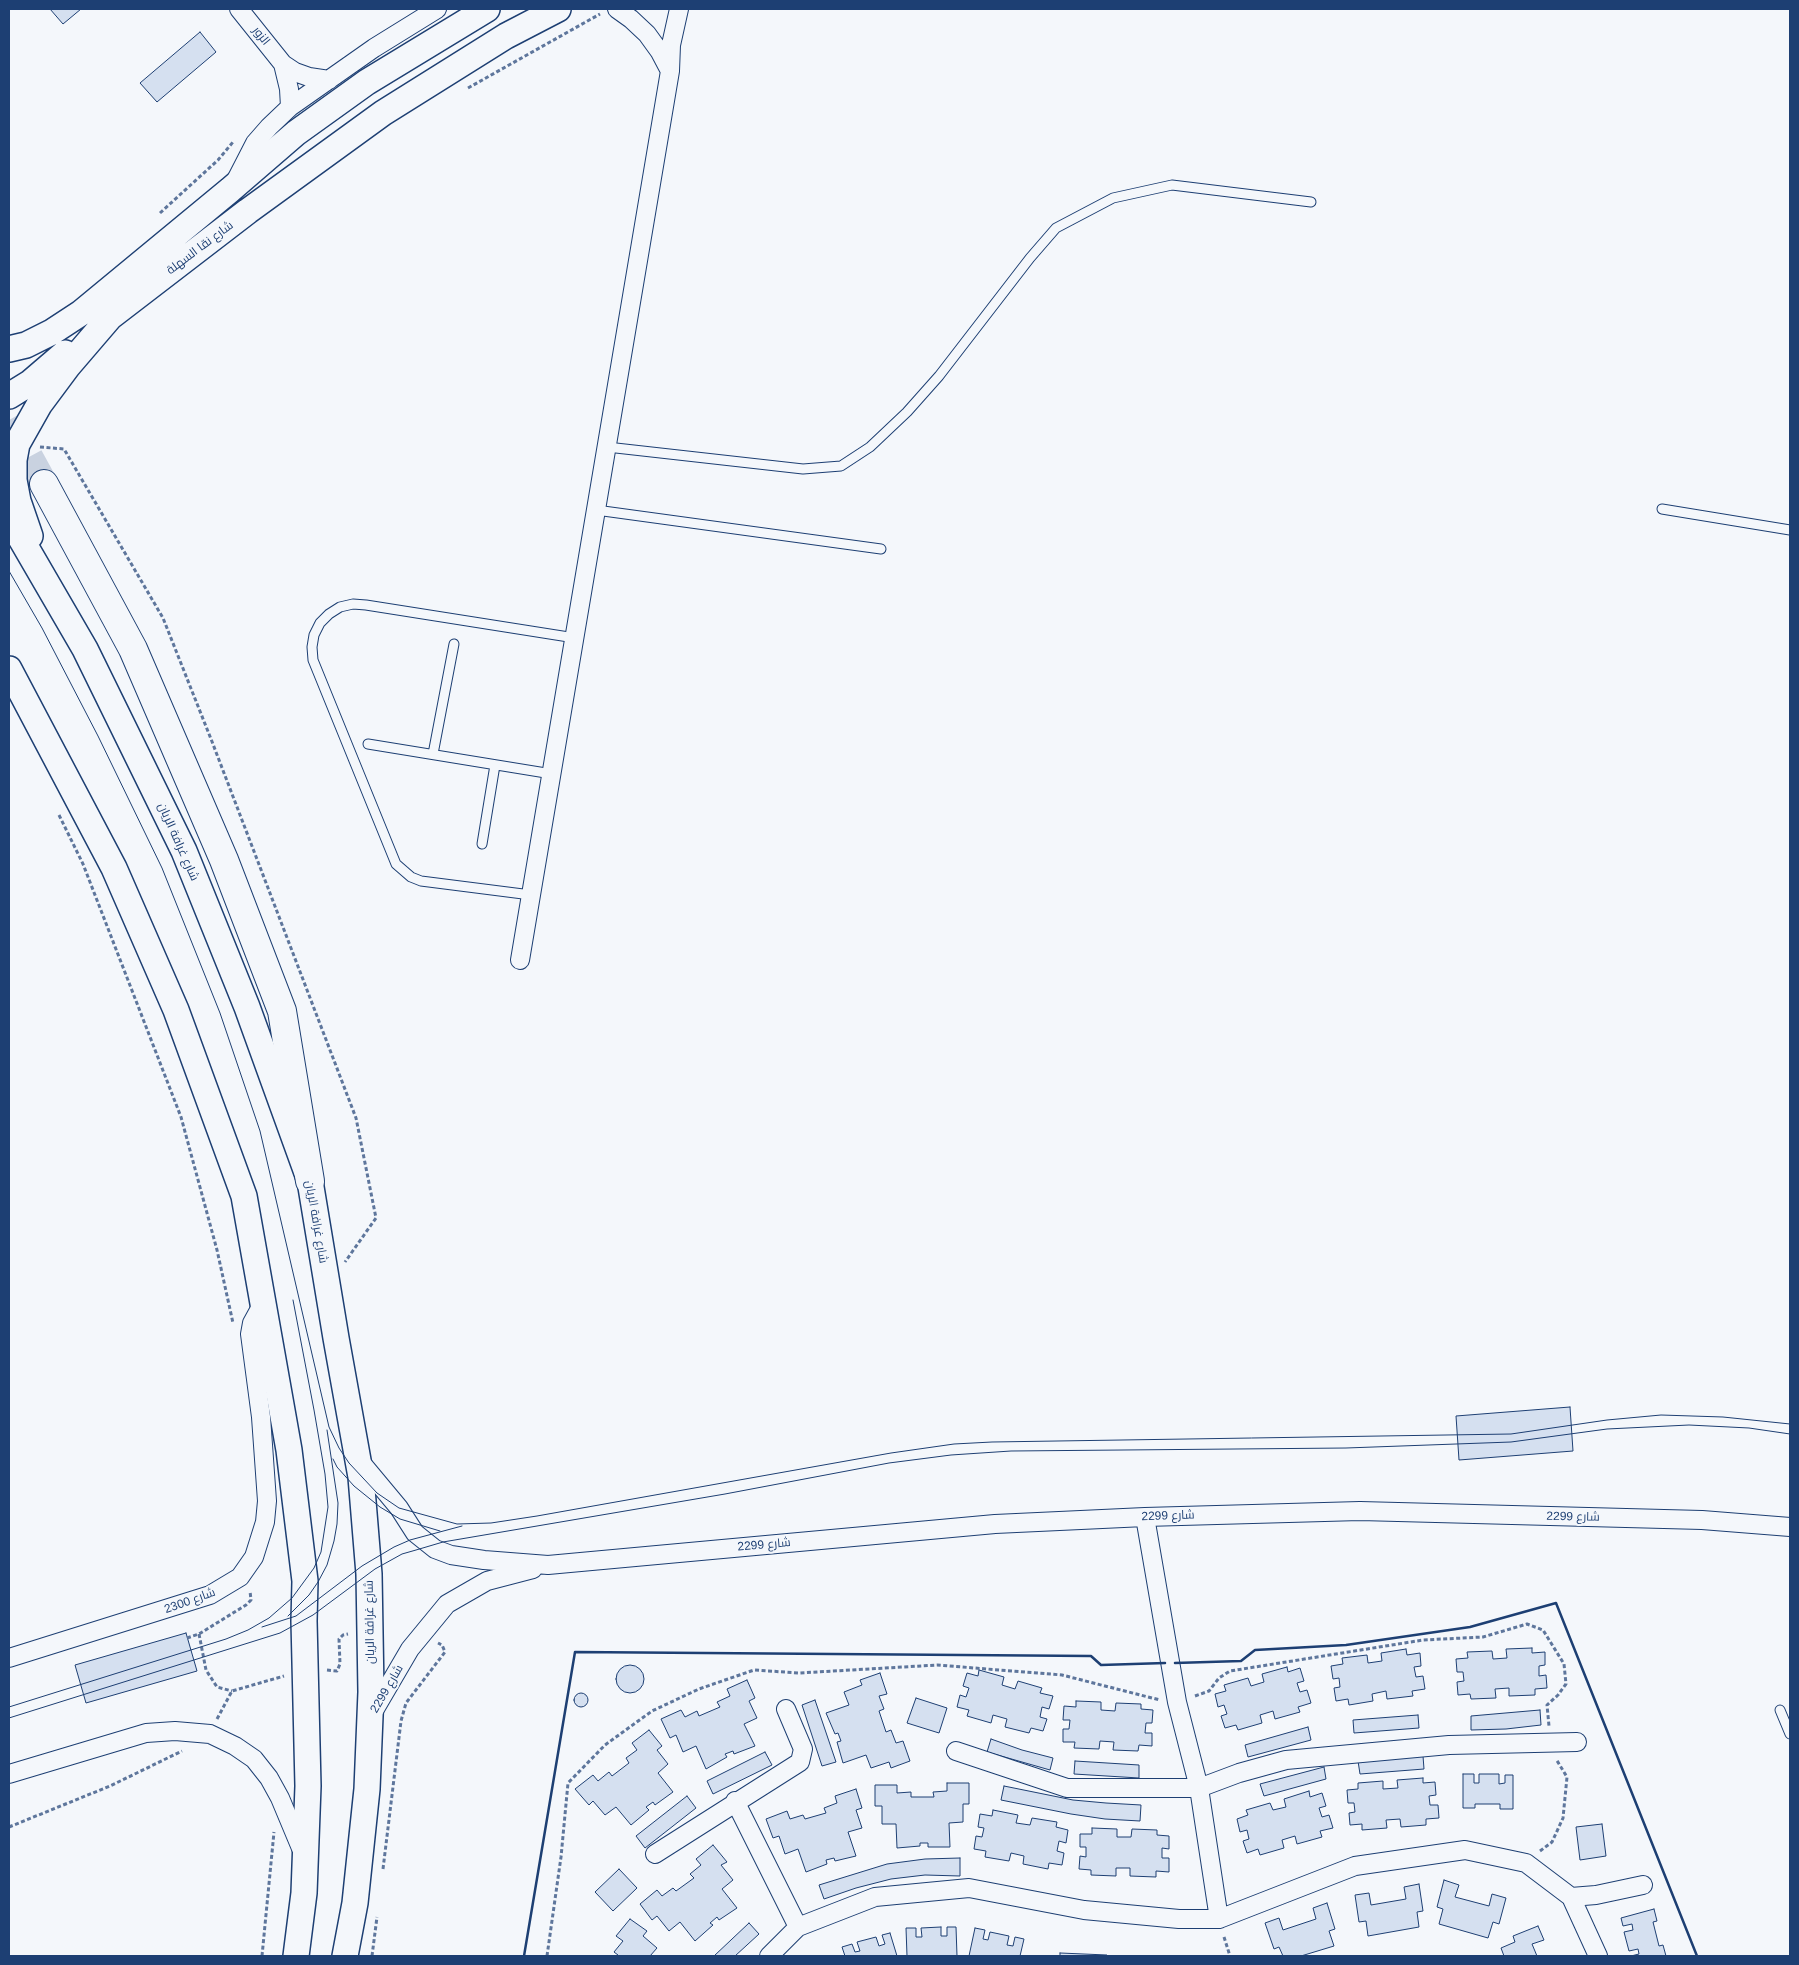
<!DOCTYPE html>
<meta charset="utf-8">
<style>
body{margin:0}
#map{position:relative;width:1799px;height:1965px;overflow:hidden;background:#f4f7fb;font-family:Helvetica,sans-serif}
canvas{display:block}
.frame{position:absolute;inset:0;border:10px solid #1d3f73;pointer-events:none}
</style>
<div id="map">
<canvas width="1799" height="1965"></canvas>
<div class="frame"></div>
</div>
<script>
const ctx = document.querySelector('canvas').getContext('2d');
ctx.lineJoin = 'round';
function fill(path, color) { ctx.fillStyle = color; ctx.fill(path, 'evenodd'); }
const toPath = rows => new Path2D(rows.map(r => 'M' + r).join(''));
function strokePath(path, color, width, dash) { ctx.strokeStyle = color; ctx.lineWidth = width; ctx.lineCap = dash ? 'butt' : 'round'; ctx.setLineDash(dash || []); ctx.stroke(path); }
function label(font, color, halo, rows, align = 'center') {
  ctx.font = font + ' Helvetica,Cairo,sans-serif'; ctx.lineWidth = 4; ctx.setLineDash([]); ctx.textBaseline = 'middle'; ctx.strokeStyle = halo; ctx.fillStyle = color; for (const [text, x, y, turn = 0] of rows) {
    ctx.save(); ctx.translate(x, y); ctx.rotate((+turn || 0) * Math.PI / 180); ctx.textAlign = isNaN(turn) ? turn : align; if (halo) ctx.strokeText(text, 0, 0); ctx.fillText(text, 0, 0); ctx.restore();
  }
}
const building = toPath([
 [50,9,81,9,63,24,50,9],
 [200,32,216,52,157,102,140,83,200,32],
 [1570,1407,1573,1451,1459,1460,1456,1416,1570,1407],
 [186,1633,197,1671,86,1703,75,1665,186,1633],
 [1532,1648,1532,1653,1545,1652,1545,1665,1539,1666,1539,1676,1546,1675,1547,1688,1535,1689,1535,1695,1509,1696,1509,1688,1495,1689,1496,1698,1471,1699,1470,1694,1458,1695,1457,1682,1464,1681,1463,1672,1457,1672,1456,1659,1468,1658,1467,1652,1492,1651,1493,1659,1507,1658,1506,1649,1532,1648],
 [1406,1649,1407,1655,1420,1653,1421,1666,1414,1667,1416,1677,1423,1676,1425,1689,1412,1691,1413,1696,1387,1699,1386,1691,1372,1694,1373,1701,1349,1705,1348,1699,1336,1701,1334,1688,1340,1687,1339,1678,1333,1679,1331,1666,1343,1664,1342,1658,1367,1655,1368,1663,1382,1661,1381,1653,1406,1649],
 '616 1679a14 14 0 1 1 28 0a14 14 0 1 1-28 0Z',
 [1287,1667,1288,1672,1300,1668,1304,1681,1297,1683,1300,1692,1307,1690,1311,1703,1298,1707,1300,1712,1275,1719,1273,1711,1260,1715,1262,1723,1238,1730,1236,1725,1225,1728,1221,1716,1227,1714,1224,1705,1218,1707,1215,1694,1226,1691,1224,1685,1248,1678,1251,1686,1264,1682,1262,1674,1287,1667],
 [979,1670,1004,1677,1002,1685,1015,1689,1018,1681,1042,1688,1040,1693,1053,1696,1049,1709,1042,1707,1040,1717,1047,1719,1043,1731,1031,1728,1029,1733,1005,1727,1007,1719,993,1715,991,1723,967,1716,969,1710,957,1707,960,1695,966,1697,969,1688,963,1686,967,1673,978,1676,979,1670],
 [880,1673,887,1694,879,1696,884,1709,879,1711,886,1732,891,1730,896,1743,903,1741,910,1761,891,1768,889,1762,871,1768,866,1755,843,1763,837,1742,841,1741,838,1733,835,1734,826,1713,849,1705,844,1692,862,1685,860,1680,880,1673],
 [747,1680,755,1698,749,1701,757,1718,744,1724,755,1746,734,1754,733,1751,725,1754,727,1757,706,1769,696,1746,683,1752,676,1735,670,1738,661,1719,681,1710,685,1717,697,1711,699,1716,720,1707,717,1702,730,1696,727,1689,747,1680],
 '574 1700a7 7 0 1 1 14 0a7 7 0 1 1-14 0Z',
 [916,1698,947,1708,939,1733,907,1723,916,1698],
 [815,1700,836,1762,822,1766,802,1705,815,1700],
 [1076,1701,1101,1702,1101,1710,1115,1711,1116,1703,1141,1704,1141,1709,1153,1710,1152,1723,1146,1723,1145,1733,1152,1733,1152,1746,1139,1745,1138,1751,1113,1750,1114,1742,1100,1741,1099,1749,1074,1748,1075,1742,1063,1742,1063,1729,1069,1729,1070,1720,1063,1720,1064,1706,1076,1707,1076,1701],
 [1540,1710,1541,1725,1506,1729,1471,1730,1471,1716,1540,1710],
 [1418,1715,1419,1728,1354,1733,1353,1720,1418,1715],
 [1308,1727,1311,1740,1248,1757,1245,1745,1308,1727],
 [649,1730,662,1746,657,1750,668,1764,658,1773,673,1792,655,1805,653,1802,646,1807,649,1810,631,1825,616,1807,605,1815,593,1801,589,1805,575,1789,593,1775,598,1781,609,1772,612,1776,629,1763,626,1758,637,1750,632,1743,649,1730],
 [991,1739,1022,1750,1053,1758,1050,1770,987,1752,991,1739],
 [765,1752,772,1765,713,1794,707,1781,765,1752],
 [1408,1756,1423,1756,1424,1769,1360,1774,1358,1761,1408,1756],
 [1075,1761,1139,1765,1139,1778,1074,1774,1075,1761],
 [1324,1767,1326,1779,1264,1796,1260,1784,1324,1767],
 [1463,1774,1474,1774,1474,1783,1479,1783,1479,1774,1499,1774,1499,1784,1505,1783,1505,1775,1513,1775,1513,1809,1500,1809,1500,1804,1475,1804,1475,1808,1463,1808,1463,1774],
 [1423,1778,1423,1783,1435,1782,1436,1795,1429,1796,1430,1805,1438,1805,1439,1818,1426,1819,1426,1825,1401,1827,1400,1819,1386,1820,1387,1828,1362,1830,1362,1824,1350,1825,1349,1813,1355,1812,1354,1803,1348,1803,1347,1790,1358,1789,1358,1783,1383,1781,1383,1789,1398,1788,1397,1780,1423,1778],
 [947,1783,969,1783,969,1804,963,1804,963,1822,949,1823,950,1847,928,1847,928,1843,920,1843,920,1846,897,1848,896,1824,882,1824,882,1806,875,1806,875,1785,897,1785,897,1793,911,1792,911,1797,934,1797,933,1792,947,1791,947,1783],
 [1004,1786,1073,1800,1106,1803,1141,1805,1140,1821,1105,1819,1071,1814,1001,1800,1004,1786],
 [856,1789,862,1808,856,1810,862,1828,848,1832,856,1856,835,1861,834,1858,826,1860,827,1864,806,1872,798,1849,785,1854,779,1836,773,1838,766,1819,787,1811,790,1819,803,1815,805,1819,826,1813,824,1808,837,1803,835,1796,856,1789],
 [1309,1791,1310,1797,1322,1793,1326,1806,1319,1808,1322,1817,1329,1815,1333,1828,1320,1831,1322,1837,1297,1844,1295,1836,1282,1840,1284,1848,1260,1855,1258,1849,1247,1853,1243,1841,1249,1839,1247,1830,1240,1832,1237,1819,1248,1815,1246,1810,1270,1803,1273,1810,1286,1807,1284,1799,1309,1791],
 [687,1796,696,1808,645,1848,636,1836,687,1796],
 [993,1810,1018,1815,1016,1823,1030,1825,1032,1818,1057,1822,1056,1827,1068,1830,1066,1843,1059,1841,1057,1851,1064,1853,1062,1865,1049,1863,1048,1869,1023,1864,1024,1856,1011,1853,1009,1861,985,1857,986,1851,974,1849,976,1836,982,1837,984,1828,978,1827,980,1814,992,1816,993,1810],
 [1602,1824,1606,1856,1580,1860,1576,1827,1602,1824],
 [1092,1828,1117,1829,1117,1837,1131,1837,1132,1829,1157,1830,1157,1835,1169,1836,1169,1849,1162,1848,1162,1858,1169,1858,1169,1872,1156,1871,1156,1877,1130,1876,1130,1868,1116,1868,1116,1876,1091,1875,1091,1870,1079,1869,1080,1856,1086,1857,1086,1847,1080,1847,1080,1834,1092,1834,1092,1828],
 [713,1845,727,1862,721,1865,733,1880,722,1889,737,1908,719,1920,717,1917,710,1923,713,1925,695,1941,680,1922,669,1931,657,1916,652,1920,640,1904,657,1890,662,1896,673,1888,676,1891,694,1878,690,1874,701,1865,696,1859,713,1845],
 [960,1858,960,1876,925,1875,891,1879,856,1888,824,1899,819,1885,887,1864,925,1859,960,1858],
 [619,1869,637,1888,613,1911,595,1892,619,1869],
 [1444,1880,1459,1885,1455,1897,1489,1906,1492,1894,1506,1898,1499,1924,1493,1922,1488,1938,1439,1924,1443,1909,1437,1907,1444,1880],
 [1419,1884,1423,1911,1417,1912,1419,1927,1368,1936,1366,1921,1359,1922,1355,1895,1369,1893,1371,1905,1406,1899,1404,1887,1419,1884],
 [1327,1903,1335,1929,1329,1931,1334,1946,1301,1956,1283,1956,1279,1947,1274,1949,1265,1923,1279,1918,1283,1930,1316,1919,1313,1908,1327,1903],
 [1654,1909,1657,1921,1653,1922,1659,1946,1663,1945,1666,1956,1631,1956,1639,1954,1638,1949,1629,1951,1624,1932,1633,1930,1632,1924,1623,1926,1621,1918,1654,1909],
 [630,1919,647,1931,643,1936,657,1948,650,1956,617,1956,618,1955,614,1952,623,1941,616,1936,630,1919],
 [749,1923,759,1934,735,1956,714,1956,749,1923],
 [1538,1926,1544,1940,1532,1944,1537,1956,1504,1956,1501,1948,1515,1942,1513,1936,1538,1926],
 [941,1927,941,1936,947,1936,947,1927,956,1927,957,1956,907,1956,906,1928,916,1928,916,1937,922,1937,921,1928,941,1927],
 [975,1928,985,1930,983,1939,988,1940,990,1932,1009,1936,1007,1945,1013,1946,1015,1937,1024,1939,1020,1956,969,1956,975,1928],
 [890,1933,897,1956,845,1956,842,1947,852,1944,855,1952,860,1951,857,1942,876,1937,879,1946,885,1944,882,1935,890,1933],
 [1060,1953,1107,1955,1106,1956,1060,1956,1060,1953]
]);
const primaryTunnel = toPath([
 [9,420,44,484]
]);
const path = toPath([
 [468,88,600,14],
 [160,213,218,160,233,142],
 [40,447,64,449,163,618,211,739,356,1118,376,1218,345,1262],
 [59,815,83,864,181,1117,217,1250,233,1323],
 [199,1634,206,1670,217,1687,232,1691],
 [187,1638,199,1634,246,1605,251,1600,250,1591],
 [327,1670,337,1671,340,1664,339,1639,343,1635,348,1634],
 [1195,1696,1209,1691,1219,1678,1230,1671,1423,1640,1483,1637,1527,1624,1543,1630,1564,1664,1566,1684,1558,1695,1547,1705,1549,1726],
 [217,1719,232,1691,284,1676],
 [9,1827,110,1786,182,1751],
 [1540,1851,1552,1842,1563,1818,1567,1777,1556,1759],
 [383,1869,401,1721,406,1703,445,1652,442,1645,438,1643],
 [1224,1937,1230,1956],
 [262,1956,274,1832],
 [372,1956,377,1917],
 [547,1956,561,1857,568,1783,605,1745,652,1711,699,1689,754,1670,799,1673,937,1665,1062,1675,1160,1700]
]);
const lane = toPath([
 [607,447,803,469,841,466,870,447,907,412,939,376,1030,258,1056,228,1113,198,1172,185,1311,202],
 [1662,509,1790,530],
 [596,510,881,549],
 [368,744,552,774],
 [433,754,454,644],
 [482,844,495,765],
 [531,895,421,881,411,877,396,864,313,660,312,647,314,635,320,623,329,614,340,607,353,604,366,605,575,638],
 [1780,1710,1790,1734]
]);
const street = toPath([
 [239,9,283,64,295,72,309,77,329,80],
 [617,9,631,19,647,34,660,52,670,71],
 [283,64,289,89,290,107],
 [237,178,255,143,269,127,290,107,374,48,437,9],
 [520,960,670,71,671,45,679,9],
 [359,1460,399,1508,415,1533,435,1549,451,1555,484,1560,548,1565,995,1524,1145,1517,1360,1511,1702,1520,1790,1527],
 [1145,1517,1177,1702,1199,1788,1219,1919],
 [9,1658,210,1595,240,1577,254,1557,265,1522,267,1501,261,1417,250,1334,252,1323,263,1303],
 [372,1714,410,1649,447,1604,487,1581,533,1569],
 [956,1751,1067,1788,1199,1788,1239,1773,1286,1760,1449,1745,1577,1742],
 [9,1774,146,1733,175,1731,210,1734,235,1746,254,1759,269,1778,280,1798,303,1853],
 [735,1801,798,1927],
 [655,1854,800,1762,803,1749,786,1709],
 [1571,1897,1596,1895,1643,1885],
 [769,1956,798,1927,875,1897,969,1888,1084,1910,1179,1919,1219,1919,1355,1866,1465,1850,1526,1863,1571,1897,1598,1956]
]);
const secondary = toPath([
 [9,349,26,345,52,332,81,313,230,190,296,133,367,82,487,9],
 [9,396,30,383,65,353],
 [9,518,85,649,184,851,247,1007,310,1181,336,1338,361,1477,369,1574,371,1692,367,1789,355,1903,345,1956],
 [30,536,18,501,14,480,14,460,17,444,39,405,68,366,110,317,248,211,383,113,506,36,558,9],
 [9,669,114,868,176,1010,244,1196,289,1450,305,1581,304,1621,308,1786,304,1893,296,1956]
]);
const primary = toPath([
 [44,484,133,649,224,860,282,1011,310,1181]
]);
const tram = toPath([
 [9,571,42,628,98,736,162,868,220,1013,260,1131,329,1427,339,1448,349,1463,377,1493,399,1508,457,1524,491,1523,537,1516,891,1453,954,1444,992,1442,1511,1434,1607,1420,1661,1415,1723,1417,1790,1424],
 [333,1459,337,1467,354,1486,380,1507,400,1519,440,1531],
 [288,1616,309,1595,318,1582,327,1565,334,1541,337,1524,338,1503,327,1430],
 [262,1627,296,1616,362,1566,394,1547,410,1540,462,1526],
 [9,1707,226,1639,248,1630,269,1618,292,1598,314,1568,321,1552,328,1507,325,1474,314,1410,293,1300],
 [9,1718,280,1633,313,1615,375,1569,402,1554,416,1550,443,1542,725,1494,889,1463,951,1455,1011,1451,1346,1448,1511,1442,1607,1429,1689,1425,1749,1428,1790,1434]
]);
const wall = toPath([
 [1175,1663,1241,1661,1255,1650,1346,1645,1470,1627,1556,1603,1697,1956],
 [524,1956,575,1652,1091,1656,1101,1665,1165,1663]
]);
const streetNames = [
 ["الزور",261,36,52],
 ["شارع نقا السهلة",200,248,-37],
 ["شارع غرافة الريان",178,842,66],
 ["شارع غرافة الريان",316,1222,80],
 ["شارع 2299",1168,1516,-2],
 ["شارع 2299",1573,1517,1],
 ["شارع 2299",764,1545,-5],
 ["شارع 2300",190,1601,-20],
 ["شارع غرافة الريان",370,1622,-91],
 ["شارع 2299",387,1689,-60]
];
fill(building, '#d5e0f0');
strokePath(building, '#1d3f73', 1);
strokePath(primaryTunnel, '#c9d2e0', 28, [28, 14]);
strokePath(lane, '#1d3f73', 11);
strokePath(street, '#1d3f73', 20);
strokePath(secondary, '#1d3f73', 28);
strokePath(primary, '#1d3f73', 30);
strokePath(path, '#5e769c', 3, [4, 2.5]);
strokePath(lane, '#f4f7fb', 9);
strokePath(street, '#f4f7fb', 18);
strokePath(secondary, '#f4f7fb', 25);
strokePath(primary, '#f4f7fb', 28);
strokePath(tram, '#1d3f73', 1);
strokePath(wall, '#1d3f73', 2.5);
label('12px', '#1d3f73', '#f4f7fb', streetNames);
</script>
